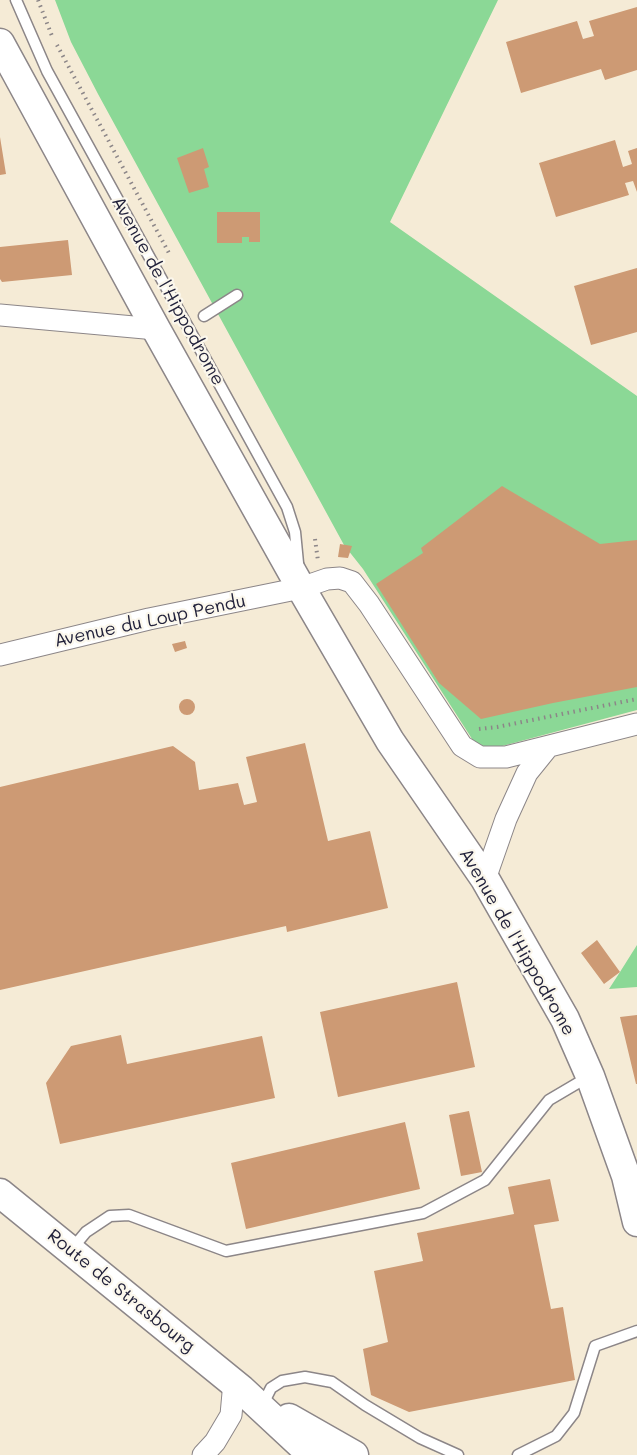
<!DOCTYPE html>
<style>
body{margin:0}
canvas{display:block;background:#f5ebd6}
</style>
<canvas width="637" height="1455"></canvas>
<script>
const ctx = document.querySelector('canvas').getContext('2d');
ctx.lineJoin = 'round';
function fill(path, color) { ctx.fillStyle = color; ctx.fill(path, 'evenodd'); }
const toPath = rows => new Path2D(rows.map(r => 'M' + r).join(''));
function strokePath(path, color, width, dash) { ctx.strokeStyle = color; ctx.lineWidth = width; ctx.lineCap = dash ? 'butt' : 'round'; ctx.setLineDash(dash || []); ctx.stroke(path); }
function label(font, color, halo, rows, align = 'center') {
  ctx.font = font + ' Mali,sans-serif'; ctx.lineWidth = 4.5; ctx.setLineDash([]); ctx.textBaseline = 'middle'; ctx.strokeStyle = halo; ctx.fillStyle = color; for (const [text, x, y, turn = 0] of rows) {
    ctx.save(); ctx.translate(x, y); ctx.rotate((+turn || 0) * Math.PI / 180); ctx.textAlign = isNaN(turn) ? turn : align; if (halo) ctx.strokeText(text, 0, 0); ctx.fillText(text, 0, 0); ctx.restore();
  }
}
const green = toPath([
 [55,0,498,0,390,222,637,396,637,710,491,749,474,742,363,569,344,545,98,94,71,42],
 [637,945,637,987,609,989,620,972]
]);
const building = toPath([
 [637,7,637,70,605,80,601,69,521,93,506,42,577,21,583,39,594,36,589,21],
 [0,137,6,174,0,175],
 [615,140,623,167,632,164,628,151,637,148,637,192,633,181,625,183,629,195,556,217,539,163],
 [203,148,209,167,204,169,209,187,189,193,177,158],
 [217,212,260,212,260,242,249,242,249,237,242,237,242,243,217,243],
 [68,240,72,275,2,282,0,279,0,247],
 [637,268,637,332,591,345,574,286],
 [502,486,600,544,637,540,637,687,553,703,481,719,439,683,376,584,423,553,421,548],
 [340,544,352,546,348,558,338,557],
 [185,641,187,648,175,652,172,644],
 '179 707a8 8 0 1 1 16 0a8 8 0 1 1-16 0Z',
 [305,743,328,841,370,831,388,908,287,932,286,926,0,990,0,787,173,746,195,762,199,790,238,783,244,805,257,802,246,757],
 [597,940,620,972,604,984,581,953],
 [457,982,475,1067,338,1097,320,1012],
 [637,1015,637,1084,636,1084,620,1017],
 [121,1035,127,1064,262,1036,275,1098,60,1144,46,1083,71,1046],
 [469,1111,482,1172,461,1176,449,1115],
 [405,1122,420,1189,246,1229,231,1163],
 [550,1179,559,1221,534,1225,551,1309,563,1307,575,1380,409,1412,371,1395,363,1349,388,1342,374,1271,423,1261,417,1233,514,1214,508,1187]
]);
const path = toPath([
 [38,0,52,36],
 [57,45,170,255],
 [315,539,318,561],
 [479,729,497,727,637,699]
]);
const lane = toPath([
 [16,0,47,71,287,507,295,532,298,563],
 [204,316,237,295],
 [71,1250,86,1232,110,1216,129,1215,226,1251,423,1213,485,1180,549,1100,588,1077],
 [264,1402,271,1388,282,1381,305,1377,332,1382,365,1405,420,1438,458,1455],
 [518,1455,556,1436,574,1413,595,1346,637,1331]
]);
const street = toPath([
 [0,315,156,329],
 [0,655,149,619,301,588,327,579,340,578,352,582,369,604,462,746,480,757,506,757,637,724],
 [485,879,506,819,527,773,548,747],
 [203,1455,215,1442,231,1415,234,1382]
]);
const secondary = toPath([
 [0,43,156,329,301,588,390,741,485,879,565,1019,590,1076,626,1176,637,1222],
 [0,1193,241,1389,312,1455],
 [289,1418,354,1455]
]);
const streetNames = [
 ["Avenue de l'Hippodrome",168,291,61],
 ["Avenue du Loup Pendu",150,621,-12],
 ["Avenue de l'Hippodrome",517,942,60],
 ["Route de Strasbourg",121,1291,39]
];
fill(green, '#8bd896');
fill(building, '#cd9a74');
strokePath(lane, '#8c8688', 13);
strokePath(street, '#8c8688', 23);
strokePath(secondary, '#8c8688', 31);
strokePath(path, '#8c8688', 4, [1.5, 4.5]);
strokePath(lane, '#fff', 10);
strokePath(street, '#fff', 21);
strokePath(secondary, '#fff', 28);
label('18px', '#22223b', '#fbf7ec', streetNames);
</script>
